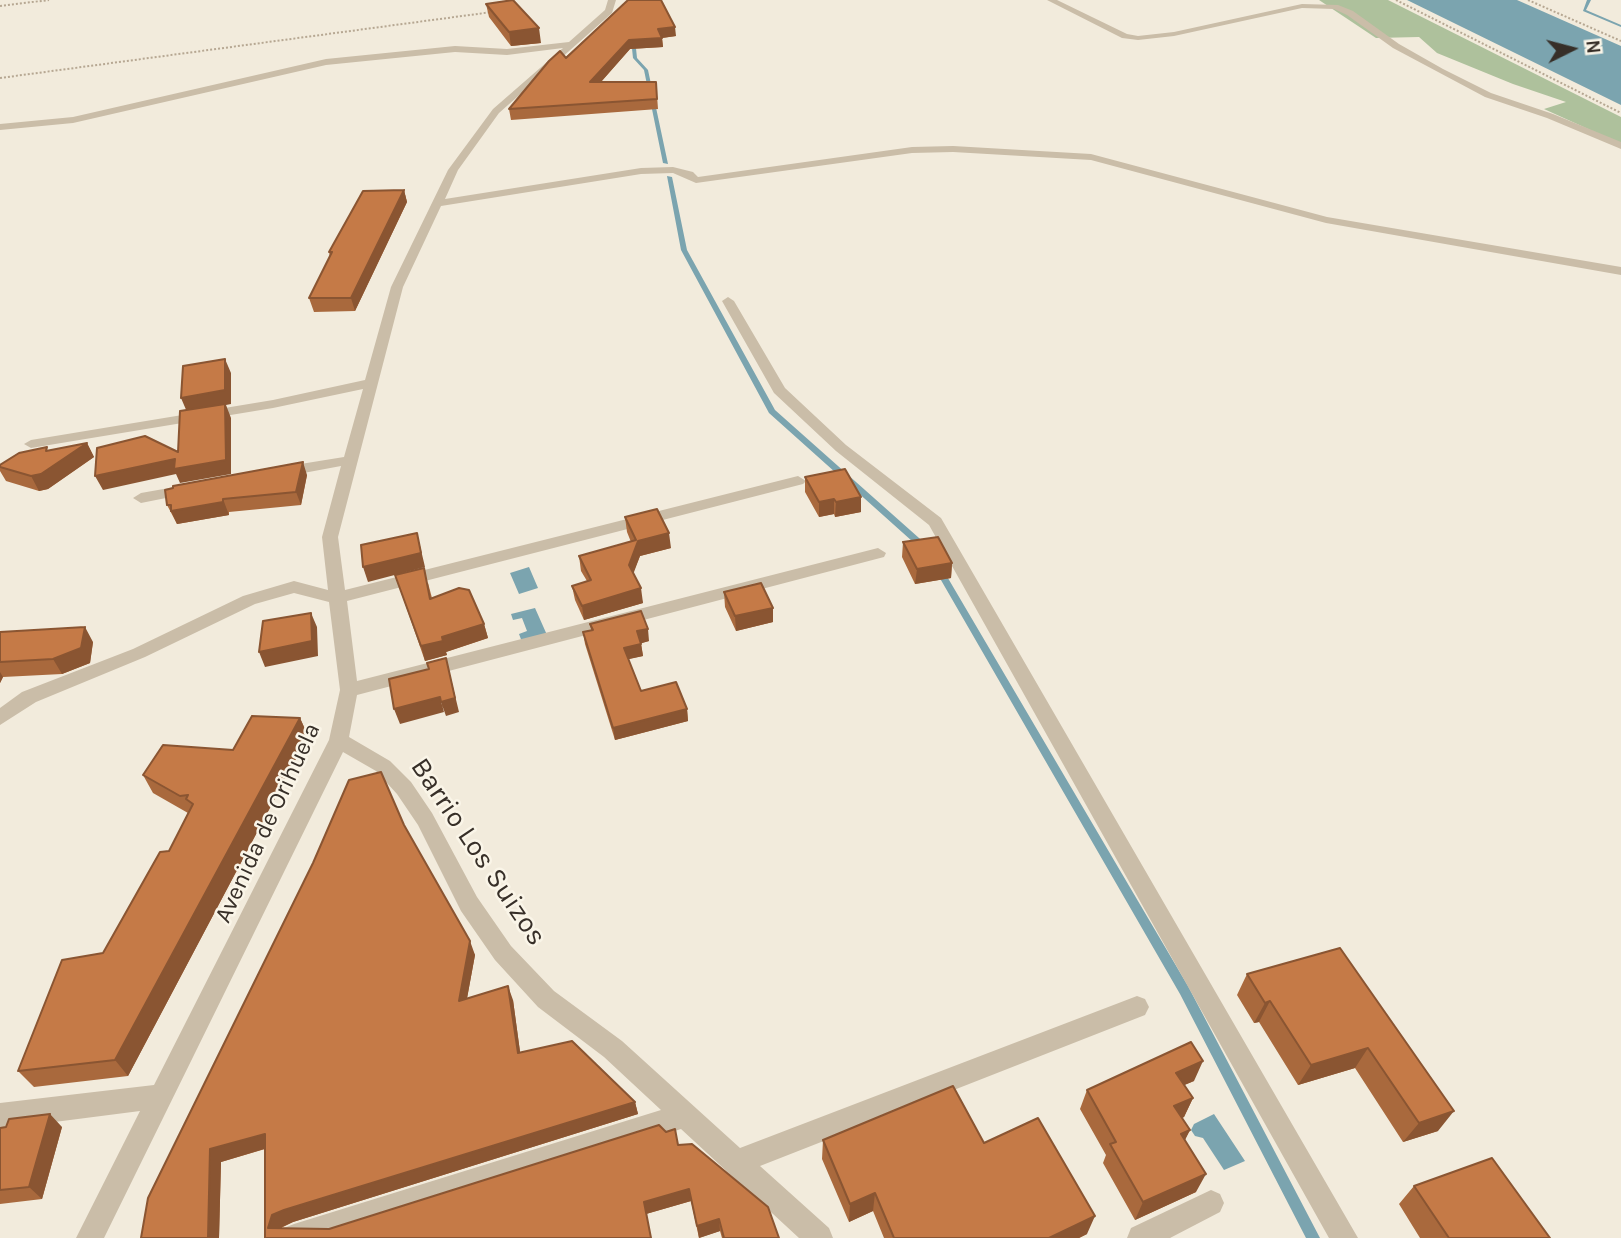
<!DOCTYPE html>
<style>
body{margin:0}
#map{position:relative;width:1621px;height:1238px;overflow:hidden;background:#f2ebdc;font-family:Karla,sans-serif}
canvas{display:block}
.north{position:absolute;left:1537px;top:14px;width:70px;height:70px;-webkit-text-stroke:5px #faf5e8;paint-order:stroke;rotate:84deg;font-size:19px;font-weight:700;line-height:28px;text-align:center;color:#372f28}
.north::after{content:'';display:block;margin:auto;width:24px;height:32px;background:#372f28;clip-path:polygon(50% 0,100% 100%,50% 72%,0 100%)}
</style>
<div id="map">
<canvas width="1621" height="1238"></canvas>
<div class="north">N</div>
</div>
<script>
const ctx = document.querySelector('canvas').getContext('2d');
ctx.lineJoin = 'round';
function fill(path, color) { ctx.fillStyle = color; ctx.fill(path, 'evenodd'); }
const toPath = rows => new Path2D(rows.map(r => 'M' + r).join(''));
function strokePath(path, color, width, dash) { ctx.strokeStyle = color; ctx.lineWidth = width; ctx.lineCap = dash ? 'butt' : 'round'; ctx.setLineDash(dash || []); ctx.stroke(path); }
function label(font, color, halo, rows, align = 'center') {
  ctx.font = font + ' Karla,sans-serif'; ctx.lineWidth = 5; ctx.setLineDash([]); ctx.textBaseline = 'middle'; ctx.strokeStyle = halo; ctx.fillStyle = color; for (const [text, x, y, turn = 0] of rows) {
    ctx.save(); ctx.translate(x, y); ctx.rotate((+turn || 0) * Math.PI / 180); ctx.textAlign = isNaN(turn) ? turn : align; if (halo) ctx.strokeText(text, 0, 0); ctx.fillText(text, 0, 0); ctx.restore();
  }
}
const green = toPath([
 [1319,0,1388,0,1621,117,1621,144,1544,109,1566,102,1513,84,1437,53,1419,37,1376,38]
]);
const water = toPath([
 [1407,0,1517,0,1621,46,1621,105],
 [529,567,538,588,519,594,510,573],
 [535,608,547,635,522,642,519,634,527,631,522,618,513,620,511,614],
 [1214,1114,1245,1161,1224,1170,1203,1138,1195,1136,1191,1130,1194,1124]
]);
const stream = toPath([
 [1587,0,1591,0,1586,10,1621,25,1621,27,1583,11,1587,0],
 [633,38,635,39,637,58,648,70,668,164,663,163,644,70,633,58,631,39,633,38],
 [667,176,672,177,687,250,775,410,928,546,929,548,928,550,922,550,769,413,681,250,667,176],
 [938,565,942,568,1188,986,1320,1238,1306,1238,1180,994,934,568,938,565]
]);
const path = toPath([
 [1396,0,1621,113],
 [1528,0,1621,41],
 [0,6,49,0],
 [0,78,492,12]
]);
const minor = toPath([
 [608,0,616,0,612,13,499,113,458,170,445,199,641,168,673,167,693,172,698,177,912,147,953,146,1091,154,1327,217,1621,267,1621,275,1326,223,1091,160,953,152,912,153,696,183,673,173,641,174,441,206,403,287,338,537,345,590,798,476,806,481,803,484,347,601,357,681,878,548,886,553,884,557,357,695,349,737,390,761,411,782,432,813,477,897,511,946,554,991,622,1041,740,1148,1137,996,1145,999,1149,1007,1145,1015,760,1166,829,1228,833,1238,799,1238,681,1129,337,1238,280,1238,284,1228,294,1224,661,1110,604,1057,538,1007,495,960,461,911,418,825,397,794,376,771,343,752,104,1238,76,1238,140,1111,0,1129,0,1103,154,1085,329,740,340,690,329,602,294,593,255,604,145,657,36,702,0,725,0,708,22,692,133,649,243,596,294,581,328,590,322,537,341,466,282,477,274,472,282,467,344,457,363,389,273,408,31,448,24,444,31,440,273,400,365,380,391,287,448,170,493,109,563,48,507,55,455,52,326,65,73,123,0,130,0,124,73,117,326,59,455,46,507,49,569,42,605,10,608,0],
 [1047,0,1057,0,1127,34,1138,36,1174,32,1302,4,1338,5,1353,11,1399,44,1443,69,1491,93,1553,114,1621,142,1621,149,1547,118,1485,97,1393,48,1347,15,1334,9,1302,8,1174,36,1138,40,1122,38,1047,0],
 [728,297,734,301,785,388,846,445,941,518,1358,1238,1329,1238,929,525,836,451,774,393,722,301,728,297],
 [186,485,191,487,194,490,191,493,141,503,133,498,141,493,186,485],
 [1211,1190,1220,1194,1224,1203,1220,1212,1170,1238,1127,1238,1131,1228,1211,1190]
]);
const wall = toPath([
 [628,0,676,36,662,38,663,47,630,49,601,82,656,82,658,109,511,120,509,109],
 [486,4,541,43,511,46,489,17],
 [404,190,407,202,355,311,314,312,309,298,330,257,329,252],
 [87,443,94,457,48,489,39,491,6,481,0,471,0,465,48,451],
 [307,475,301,505,229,512,229,515,177,524,167,505],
 [805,477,861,512,835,517,834,514,819,517,805,492],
 [625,517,671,548,640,556,633,573,643,603,584,620,575,600,572,586,587,581,581,571,579,556,631,542,627,532],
 [903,542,952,563,951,578,915,584,902,557],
 [395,575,428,583,432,598,484,624,488,638,446,652,447,655,425,661],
 [724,592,773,608,773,622,736,631,725,607],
 [590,624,649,641,641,643,643,656,628,659,641,691,687,709,688,721,615,740,585,644,583,632,591,630],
 [0,632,93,642,90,663,62,674,3,677,0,683],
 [300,718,308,736,128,1076,34,1087,18,1071,103,953,169,851,188,813,153,793,143,775,233,750],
 [404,825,475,955,467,998,513,1000,520,1052,635,1102,638,1114,293,1222,281,1228,329,1229,678,1145,779,1238,722,1238,720,1231,699,1238,691,1201,646,1214,265,1238,265,1149,221,1162,219,1238,141,1238],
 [1340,948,1438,1131,1403,1142,1355,1068,1298,1085,1259,1022,1254,1023,1237,995,1247,974],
 [1194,1081,1184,1085,1193,1098,1184,1117,1182,1118,1190,1130,1185,1140,1196,1192,1135,1220,1103,1163,1106,1155,1080,1109,1087,1090],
 [62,1127,42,1199,0,1204,0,1128],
 [823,1140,984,1143,1087,1234,1079,1238,884,1238,873,1211,849,1222,822,1159],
 [1414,1186,1550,1238,1420,1238,1399,1204]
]);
const shadedWall = toPath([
 [675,27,676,36,662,38,663,47,630,49,592,92,590,82,629,40,658,29],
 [539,28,541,43,511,46,509,32],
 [404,190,407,202,355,311,351,298],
 [225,359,231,373,231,404,226,405,231,418,231,474,180,483,176,474,103,490,95,476,175,459,179,468,187,412,181,398],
 [87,443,94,457,48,489,39,491,31,476],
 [303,462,307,475,301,505,296,492],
 [861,497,861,512,835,517,836,502],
 [223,499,229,515,177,524,171,511],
 [834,499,834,514,819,517,819,502],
 [417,533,425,567,368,582,363,567],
 [669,533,671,548,640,556,631,580,629,565,638,541],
 [952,563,951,578,915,584,917,569],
 [641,588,643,603,584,620,582,606],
 [773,608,773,622,736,631,735,616],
 [311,613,317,627,318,656,265,667,259,652],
 [484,624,488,638,446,652,447,655,425,661,421,646,442,637],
 [85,627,93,642,90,663,62,674,53,659],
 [648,629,649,641,639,644,637,631],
 [641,644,643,656,625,660,624,648],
 [446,658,459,712,446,716,441,702],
 [0,672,3,677,0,683],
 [440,697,444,712,400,724,394,709],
 [687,709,688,721,615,740,613,728],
 [300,718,308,736,128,1076,115,1060],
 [470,941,475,955,464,1015,459,1001],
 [508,986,513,1000,522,1066,518,1053],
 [1270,1001,1259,1022,1254,1023,1265,1003],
 [1368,1048,1355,1068,1298,1085,1311,1065],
 [1203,1061,1194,1081,1168,1092,1176,1073],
 [1193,1098,1184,1117,1166,1125,1174,1106],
 [635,1102,638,1114,293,1222,282,1227,278,1238,268,1228,272,1215,284,1210],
 [1454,1111,1438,1131,1403,1142,1419,1123],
 [50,1114,62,1127,42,1199,29,1187],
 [1190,1130,1180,1149,1181,1134],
 [265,1134,274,1146,221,1162,219,1238,208,1238,210,1149],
 [1206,1174,1196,1192,1135,1220,1143,1202],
 [689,1189,691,1201,646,1214,651,1238,644,1202],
 [875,1193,873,1211,849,1222,850,1204],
 [1095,1216,1087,1234,1079,1238,1049,1238],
 [719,1219,720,1231,699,1238,697,1226]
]);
const building = toPath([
 [513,0,539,28,509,32,486,4,513,0],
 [628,0,661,0,675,27,658,29,662,38,629,40,590,82,656,82,657,99,509,109,549,61,560,51,566,58,628,0],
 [404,190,351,298,309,298,332,252,329,252,363,191,404,190],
 [225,359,225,390,181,398,183,366,225,359],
 [225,404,226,460,174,469,175,459,95,476,97,448,145,436,178,452,180,411,225,404],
 [87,443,41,474,31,476,0,467,0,465,19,453,47,447,46,451,87,443],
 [303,462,296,492,223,499,223,502,171,511,171,505,167,505,165,490,173,488,173,486,303,462],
 [845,469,861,497,836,502,834,499,819,502,805,477,845,469],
 [657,509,669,533,638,541,629,565,641,588,582,606,572,586,591,580,579,556,636,540,625,517,657,509],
 [417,533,421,553,363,567,361,545,417,533],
 [938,537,952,563,917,569,903,542,938,537],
 [424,568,430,599,459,588,469,590,484,624,442,637,443,641,421,646,395,575,424,568],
 [761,583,773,608,735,616,724,592,761,583],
 [641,611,648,629,637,631,641,644,624,648,641,691,676,682,687,709,613,728,583,632,593,630,590,624,641,611],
 [311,613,312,641,259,652,263,621,311,613],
 [85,627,81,648,53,659,0,662,0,632,85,627],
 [446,658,455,698,441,702,440,697,394,709,389,679,429,669,427,663,446,658],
 [252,716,300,718,115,1060,18,1071,62,960,103,953,160,852,169,851,193,804,186,799,188,795,180,796,143,775,163,745,233,750,252,716],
 [381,772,404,825,470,941,459,1001,508,986,518,1053,572,1041,635,1102,284,1210,272,1215,268,1228,329,1229,659,1125,666,1132,675,1129,678,1145,692,1144,768,1207,779,1238,724,1238,719,1219,697,1226,689,1189,644,1202,651,1238,265,1238,265,1134,210,1149,208,1238,141,1238,148,1198,313,863,349,780,381,772],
 [1340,948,1454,1111,1419,1123,1368,1048,1311,1065,1270,1001,1265,1003,1247,974,1340,948],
 [1191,1042,1203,1061,1176,1073,1193,1098,1174,1106,1190,1130,1181,1134,1206,1174,1143,1202,1110,1144,1116,1142,1087,1090,1191,1042],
 [953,1086,984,1143,1038,1118,1095,1216,1049,1238,894,1238,875,1193,850,1204,823,1140,953,1086],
 [50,1114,29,1187,0,1190,0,1128,6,1127,9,1119,50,1114],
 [1492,1158,1550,1238,1449,1238,1414,1186,1492,1158]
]);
const streetNames = [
 ["Avenida de Orihuela",268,823,-65]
];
const nearStreetnames = [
 ["Barrio Los Suizos",478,852,56]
];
fill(green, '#aec19c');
fill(water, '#7ba4af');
fill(stream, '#7ba4af');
strokePath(path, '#b6a792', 2, [2, 2]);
fill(minor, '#cabda8');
fill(wall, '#a9693d');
fill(shadedWall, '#8a5532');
fill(building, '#c57a47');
strokePath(building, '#8a5532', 2);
label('24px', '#372f28', '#faf5e8', streetNames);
label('28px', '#372f28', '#faf5e8', nearStreetnames);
</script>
